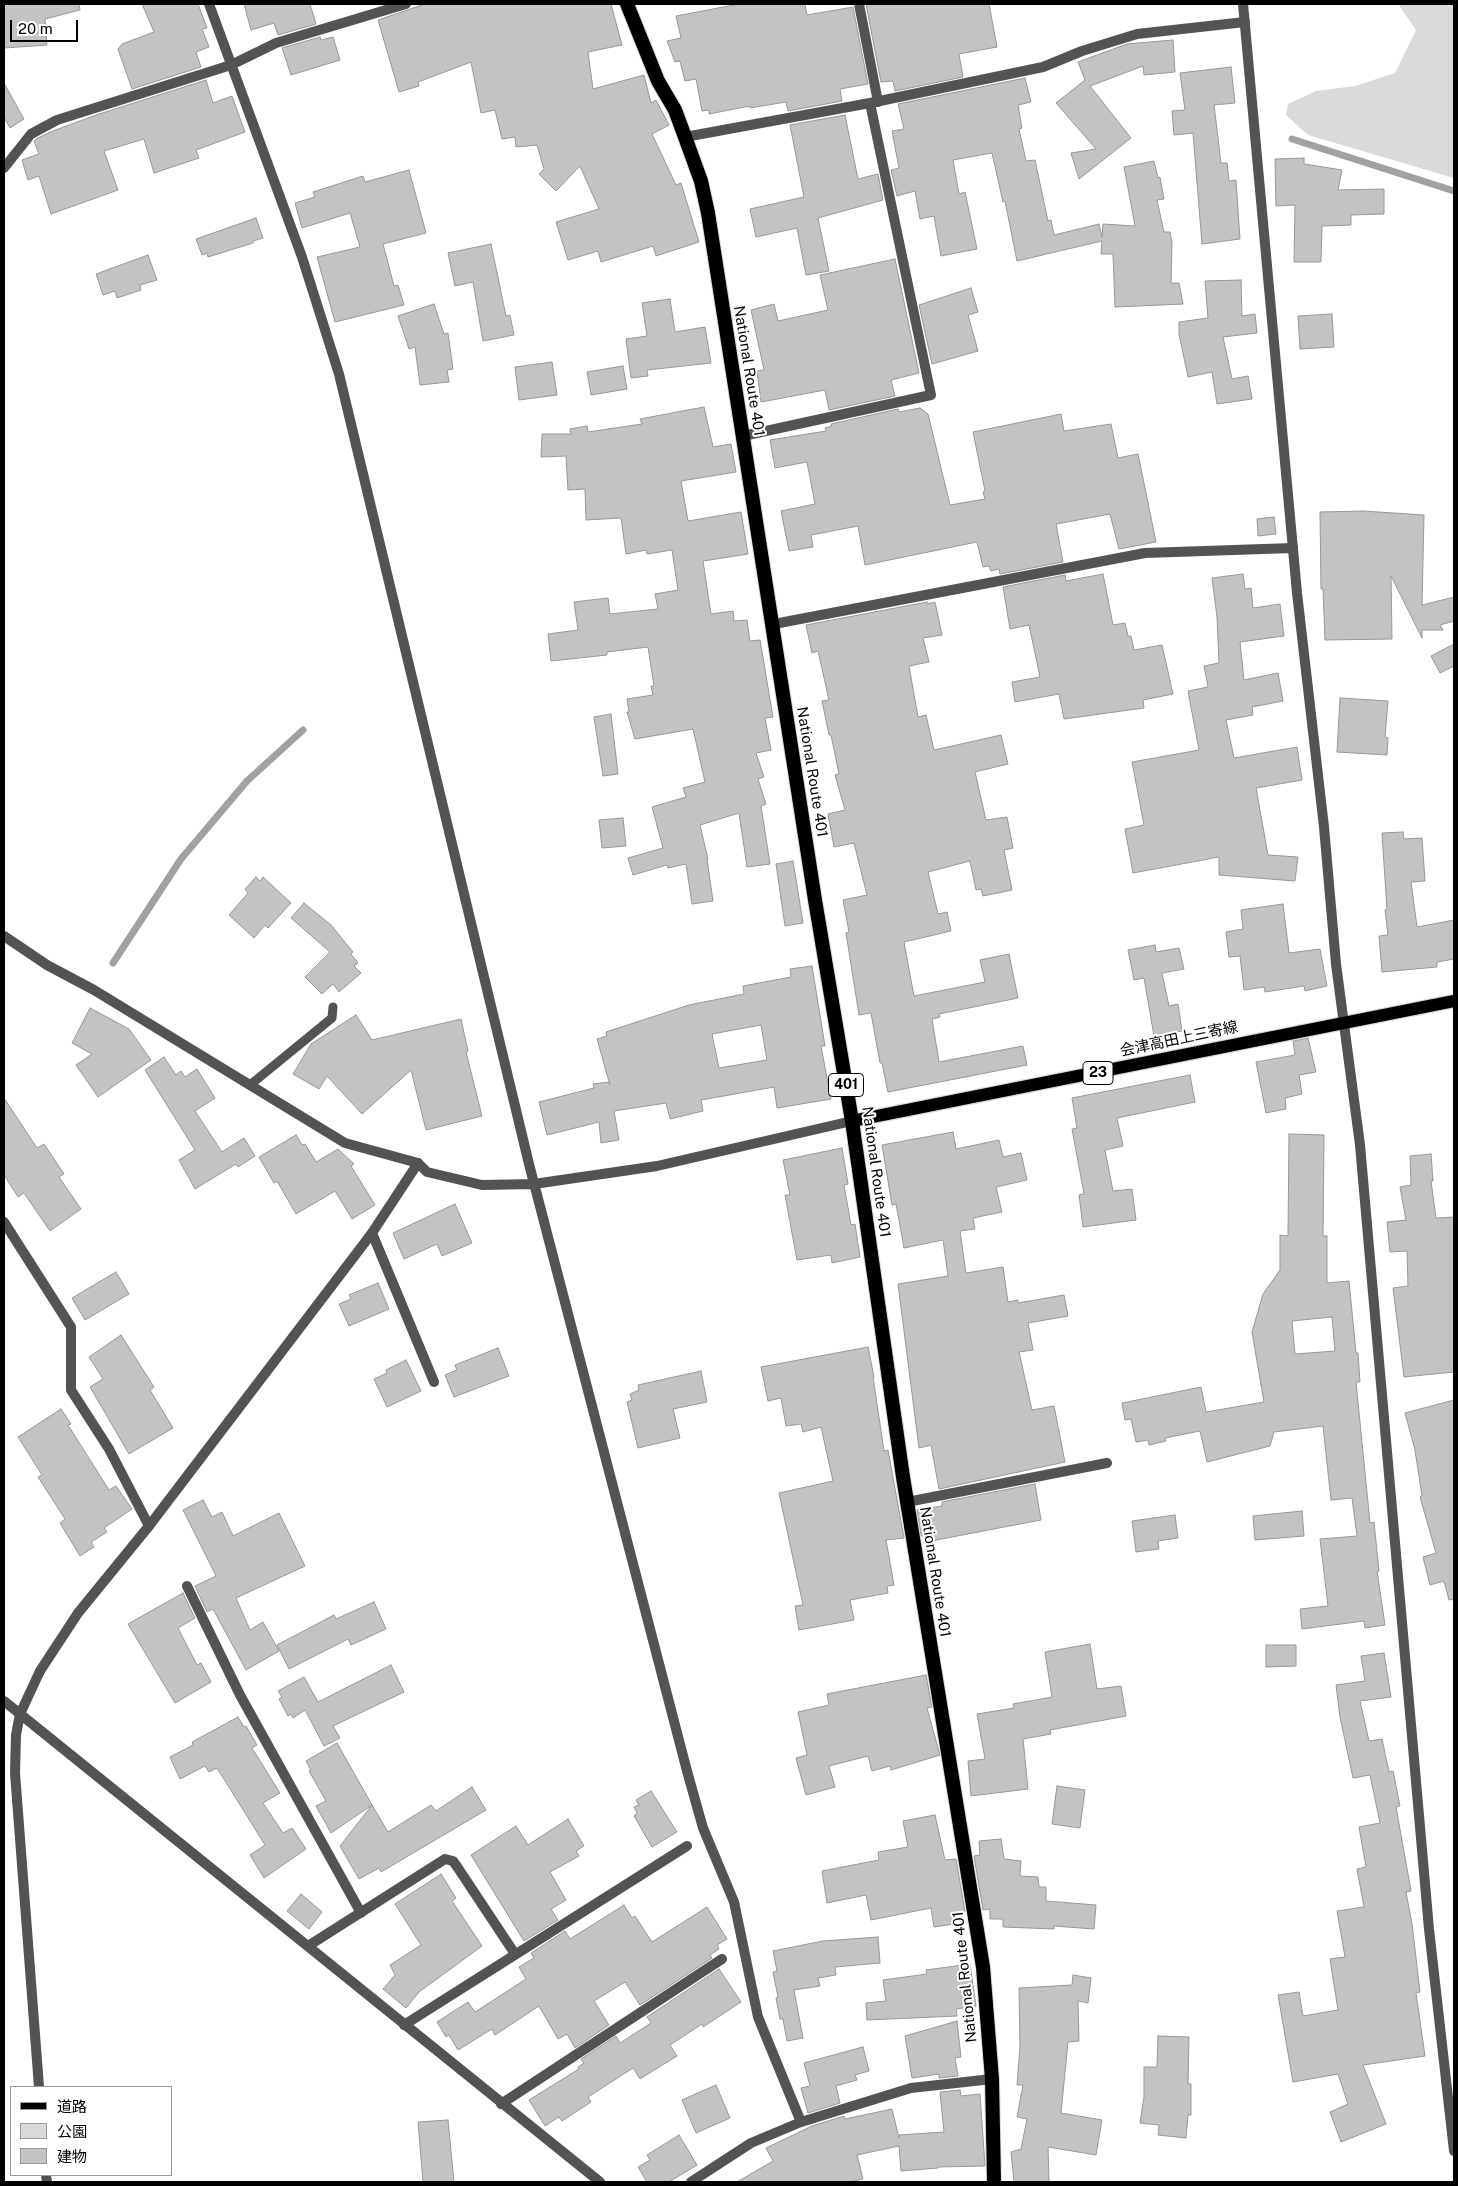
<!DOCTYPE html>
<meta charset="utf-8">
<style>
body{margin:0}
#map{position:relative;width:1458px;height:2186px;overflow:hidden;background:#fff;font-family:"Public Sans","Noto Sans JP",sans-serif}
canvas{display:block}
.frame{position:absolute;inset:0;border:5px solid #000;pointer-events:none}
.legend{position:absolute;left:10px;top:2086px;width:162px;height:90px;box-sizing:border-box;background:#fff;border:1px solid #999;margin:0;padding:6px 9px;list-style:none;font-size:15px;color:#000}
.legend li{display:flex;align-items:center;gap:10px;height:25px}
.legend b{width:25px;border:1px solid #999}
.scale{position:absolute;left:10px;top:20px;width:68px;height:22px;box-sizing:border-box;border:2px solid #000;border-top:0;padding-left:6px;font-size:15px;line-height:18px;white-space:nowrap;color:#000;-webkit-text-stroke:4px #fff;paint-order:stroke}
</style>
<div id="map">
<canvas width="1458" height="2186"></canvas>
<div class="frame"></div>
<ul class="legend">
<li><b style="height:6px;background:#000"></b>道路</li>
<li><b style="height:14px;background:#dadada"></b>公園</li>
<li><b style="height:14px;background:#c3c3c3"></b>建物</li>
</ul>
<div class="scale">20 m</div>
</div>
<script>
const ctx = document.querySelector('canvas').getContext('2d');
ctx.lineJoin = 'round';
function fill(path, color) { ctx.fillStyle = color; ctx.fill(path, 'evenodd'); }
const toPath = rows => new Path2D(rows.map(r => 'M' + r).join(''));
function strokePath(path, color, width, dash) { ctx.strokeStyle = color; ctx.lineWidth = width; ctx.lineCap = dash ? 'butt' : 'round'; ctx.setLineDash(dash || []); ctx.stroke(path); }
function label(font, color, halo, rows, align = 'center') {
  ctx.font = font + ' "Public Sans","Noto Sans JP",sans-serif'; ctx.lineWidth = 4; ctx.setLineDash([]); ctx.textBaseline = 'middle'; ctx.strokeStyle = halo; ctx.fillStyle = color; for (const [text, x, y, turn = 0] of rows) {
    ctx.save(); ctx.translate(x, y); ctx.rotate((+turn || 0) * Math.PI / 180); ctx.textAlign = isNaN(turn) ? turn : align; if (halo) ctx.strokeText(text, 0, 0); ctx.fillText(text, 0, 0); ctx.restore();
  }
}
const green = toPath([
 [1398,4,1454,4,1454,178,1308,135,1286,115,1288,104,1316,91,1355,86,1395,73,1416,30]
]);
const stream = toPath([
 [1292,139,1454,191],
 [113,963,181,859,247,781,303,730]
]);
const building = toPath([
 [4,4,79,4,80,10,45,19,47,45,4,48,4,4],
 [142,4,198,4,207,28,202,29,209,47,196,52,201,67,132,89,118,49,122,44,154,32,142,4],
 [244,4,310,4,316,24,278,35,274,23,251,30,244,4],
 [425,4,611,4,622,45,588,52,593,89,644,75,651,103,656,100,669,125,652,134,676,185,681,183,699,242,656,256,653,246,601,262,598,251,568,260,556,222,599,209,580,166,556,191,539,174,544,169,537,145,516,147,515,137,502,139,495,110,481,113,471,62,418,82,419,86,399,92,378,20,425,4],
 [739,4,805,4,807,15,853,7,868,84,840,89,842,101,788,111,786,102,750,108,750,106,709,114,709,110,702,111,696,79,685,81,680,61,675,62,667,41,681,38,676,16,739,4],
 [866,4,989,4,997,47,959,54,963,77,895,91,893,81,881,82,866,4],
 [320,37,321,40,333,37,340,60,291,75,282,48,320,37],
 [1173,40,1175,72,1144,75,1143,66,1090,86,1131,138,1079,179,1071,153,1096,149,1056,103,1085,80,1078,62,1127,44,1173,40],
 [1231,67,1235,103,1214,105,1221,163,1227,163,1229,181,1236,180,1240,239,1202,244,1193,133,1174,135,1172,111,1185,110,1180,73,1231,67],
 [1025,78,1031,102,1018,105,1022,128,1019,129,1026,161,1035,160,1048,221,1051,220,1054,235,1099,224,1102,237,1103,224,1135,226,1124,167,1154,161,1158,178,1160,177,1164,199,1157,200,1164,232,1170,232,1172,243,1171,283,1179,283,1183,304,1115,307,1113,254,1101,254,1102,241,1017,261,1005,201,1003,202,992,153,953,160,959,194,965,192,977,249,941,256,934,216,920,219,915,191,897,196,891,170,899,168,892,131,904,129,898,104,1025,78],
 [206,80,213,103,232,96,245,132,196,150,199,158,154,173,144,139,104,151,118,190,51,214,39,176,28,180,22,160,39,154,34,141,36,139,50,132,96,115,206,80],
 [4,83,24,119,10,128,4,117,4,83],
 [845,115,858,179,878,174,883,200,818,218,829,271,806,275,797,228,756,237,750,209,804,197,790,125,845,115],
 [1304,158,1304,164,1342,170,1338,190,1384,189,1384,214,1351,215,1351,225,1322,226,1321,262,1294,262,1295,205,1276,206,1275,159,1304,158],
 [409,170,426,233,383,244,394,286,398,285,404,305,335,322,317,257,360,247,350,213,302,228,295,203,315,197,313,192,363,176,365,182,409,170],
 [256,218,263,238,253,241,253,243,208,257,207,253,202,255,196,239,256,218],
 [491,244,506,316,510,315,514,335,483,341,473,282,455,286,448,253,491,244],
 [148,255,157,280,140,285,141,290,117,298,115,291,103,295,96,274,148,255],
 [895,259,919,373,891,380,895,396,829,410,825,390,761,402,757,371,764,370,751,310,774,304,778,321,828,310,820,275,895,259],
 [1241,280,1242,316,1255,314,1257,333,1223,337,1232,379,1248,376,1252,399,1217,404,1212,372,1188,377,1179,334,1179,322,1208,318,1205,281,1241,280],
 [971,288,978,312,968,315,978,351,932,364,919,305,971,288],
 [670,299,675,332,705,327,711,363,647,370,648,376,631,378,626,339,647,336,642,303,670,299],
 [434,304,444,334,448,333,453,369,447,370,449,382,420,385,415,347,409,349,398,316,434,304],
 [1332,314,1334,347,1300,349,1298,316,1332,314],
 [552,362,557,395,519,400,515,367,552,362],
 [623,366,627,389,591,395,587,372,623,366],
 [704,407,713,447,731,444,736,472,681,481,688,521,741,512,748,554,703,561,711,614,733,611,734,621,747,620,750,641,760,640,773,717,765,718,771,750,756,753,764,777,758,779,766,804,761,806,770,864,747,867,739,813,700,825,708,859,707,859,713,901,692,904,686,864,668,868,667,865,633,875,628,858,663,848,652,807,686,797,683,788,705,782,693,729,635,739,627,712,629,712,627,699,653,695,651,686,654,686,648,647,607,652,607,655,551,661,548,634,578,630,574,602,608,598,610,614,658,609,655,594,678,590,672,550,647,554,646,550,626,554,621,518,586,520,585,489,568,490,566,456,541,457,542,434,571,434,570,429,587,426,588,432,642,424,640,419,704,407],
 [920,408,928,414,950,505,985,499,983,492,985,491,973,432,1061,414,1064,431,1111,424,1118,458,1138,454,1156,542,1119,549,1110,514,1056,524,1063,562,1000,574,999,569,991,571,989,566,983,567,977,542,865,565,858,526,811,535,813,547,789,551,781,511,815,504,807,462,775,468,770,440,826,431,825,428,832,426,831,424,898,409,899,412,920,408],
 [1363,511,1424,515,1422,605,1454,597,1454,621,1440,625,1443,630,1422,630,1422,638,1391,576,1392,639,1325,640,1323,589,1321,589,1320,512,1363,511],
 [1274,517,1276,534,1258,536,1257,519,1274,517],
 [1103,574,1113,625,1125,623,1128,636,1131,636,1134,650,1162,645,1173,694,1143,700,1144,708,1064,719,1059,694,1015,702,1012,682,1040,677,1029,625,1010,629,1003,587,1065,575,1066,581,1103,574],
 [1243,574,1245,589,1251,588,1253,608,1280,604,1284,636,1240,642,1244,680,1278,673,1283,701,1252,707,1253,715,1226,720,1234,758,1297,747,1302,780,1256,788,1268,855,1298,857,1295,881,1219,875,1219,857,1133,873,1125,829,1144,825,1132,762,1199,750,1188,691,1208,687,1204,666,1219,663,1217,617,1212,578,1243,574],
 [927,602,927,604,935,602,942,635,923,638,929,662,909,666,918,717,926,715,934,750,1001,735,1008,764,975,772,986,820,1007,817,1013,848,1004,850,1012,890,983,896,981,889,976,890,970,861,928,872,938,914,947,912,951,931,904,942,914,996,985,982,980,960,1009,954,1018,998,939,1014,940,1017,932,1019,939,1062,1023,1046,1027,1065,888,1092,882,1063,880,1063,871,1013,859,1015,846,933,849,932,843,900,867,895,854,843,834,847,828,814,845,810,835,775,839,774,831,735,829,735,822,701,829,700,818,651,812,653,806,625,927,602],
 [1454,644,1454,666,1440,673,1431,656,1454,644],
 [1340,698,1388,701,1385,737,1388,738,1387,755,1337,752,1340,698],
 [611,714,618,774,603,776,594,717,611,714],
 [623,818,626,846,602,848,599,820,623,818],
 [1403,832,1404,839,1422,838,1425,881,1411,882,1417,927,1454,920,1454,959,1437,962,1437,967,1382,972,1379,936,1388,935,1385,910,1387,910,1382,833,1403,832],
 [793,861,803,923,785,926,776,864,793,861],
 [256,877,260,881,263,877,291,903,268,928,265,925,254,938,229,915,248,893,245,889,256,877],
 [304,903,331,925,353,952,351,954,358,963,354,966,361,973,339,992,333,984,322,994,305,977,330,952,291,918,304,903],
 [1283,904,1289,953,1320,949,1327,986,1305,991,1304,986,1265,992,1264,987,1244,990,1240,956,1229,957,1226,932,1243,929,1241,910,1283,904],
 [1155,945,1156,952,1179,948,1184,969,1162,973,1169,1006,1178,1004,1182,1031,1154,1036,1144,978,1134,980,1128,950,1155,945],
 [812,966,825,1046,821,1046,831,1099,777,1108,774,1087,701,1100,703,1111,670,1119,666,1103,614,1111,619,1140,601,1143,599,1122,547,1135,539,1102,594,1088,593,1084,609,1082,610,1085,597,1039,607,1036,606,1032,689,1005,744,994,743,986,791,977,790,969,812,966],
 [761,1025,767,1060,719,1068,712,1034,761,1025],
 [90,1008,129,1029,151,1060,98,1097,76,1065,92,1054,72,1043,90,1008],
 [356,1015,372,1040,461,1019,468,1051,466,1052,482,1116,426,1130,411,1070,362,1114,327,1076,319,1089,293,1074,311,1044,356,1015],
 [1308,1038,1316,1072,1299,1075,1302,1094,1285,1098,1286,1109,1266,1113,1256,1062,1295,1055,1293,1041,1308,1038],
 [164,1057,176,1075,181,1071,185,1077,197,1069,215,1098,195,1111,222,1152,244,1138,255,1156,238,1167,236,1164,195,1189,179,1160,195,1150,145,1070,164,1057],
 [1190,1075,1195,1102,1117,1118,1123,1146,1105,1150,1113,1191,1132,1189,1136,1220,1083,1227,1079,1195,1084,1194,1072,1129,1077,1128,1072,1098,1190,1075],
 [4,1098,37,1148,44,1144,64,1174,59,1177,81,1209,50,1231,24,1193,18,1197,4,1175,4,1098],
 [953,1132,956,1149,999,1140,1003,1157,1021,1153,1027,1180,996,1187,1002,1212,973,1218,975,1229,960,1231,966,1273,1003,1267,1008,1302,1018,1300,1018,1303,1064,1295,1068,1316,1028,1323,1033,1350,1019,1352,1032,1410,1054,1406,1065,1462,939,1489,931,1445,919,1448,898,1284,948,1276,943,1240,904,1248,896,1204,892,1205,882,1145,953,1132],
 [1289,1134,1324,1135,1323,1236,1327,1236,1327,1283,1349,1281,1356,1353,1358,1353,1360,1382,1356,1382,1370,1523,1374,1522,1379,1571,1377,1571,1385,1625,1365,1628,1364,1621,1302,1629,1300,1609,1328,1606,1320,1539,1357,1536,1352,1498,1331,1500,1323,1426,1274,1432,1270,1446,1207,1462,1200,1431,1165,1438,1166,1441,1149,1445,1148,1440,1136,1442,1131,1419,1125,1420,1122,1403,1201,1387,1206,1412,1264,1402,1252,1332,1263,1294,1280,1270,1280,1235,1288,1236,1289,1134],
 [1332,1317,1335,1351,1295,1354,1292,1321,1332,1317],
 [296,1135,302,1145,305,1144,316,1162,338,1149,354,1164,351,1166,375,1205,352,1219,335,1191,296,1214,277,1181,274,1183,259,1157,296,1135],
 [842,1148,848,1184,844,1185,851,1225,855,1224,860,1257,832,1263,831,1255,797,1260,785,1195,790,1195,783,1160,842,1148],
 [1431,1154,1433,1181,1431,1181,1436,1218,1454,1217,1454,1372,1404,1377,1393,1288,1408,1286,1407,1251,1390,1252,1387,1222,1406,1220,1400,1187,1411,1185,1410,1156,1431,1154],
 [455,1204,472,1243,442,1256,437,1244,404,1259,393,1233,455,1204],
 [116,1272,129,1294,85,1320,72,1298,116,1272],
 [378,1283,389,1309,349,1326,339,1304,351,1299,349,1295,378,1283],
 [121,1335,154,1387,150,1390,173,1428,129,1454,90,1387,103,1379,89,1357,121,1335],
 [868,1347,874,1377,873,1377,884,1451,888,1450,904,1538,886,1540,894,1585,887,1586,888,1593,850,1600,854,1620,799,1630,795,1606,803,1605,779,1493,833,1481,821,1427,803,1432,801,1424,786,1426,781,1398,768,1401,761,1367,868,1347],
 [498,1348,509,1376,454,1397,445,1375,457,1370,455,1365,498,1348],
 [406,1360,421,1391,387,1407,374,1379,387,1373,386,1370,406,1360],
 [701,1371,707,1402,673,1409,680,1438,638,1448,627,1402,632,1400,630,1394,639,1390,638,1385,701,1371],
 [1454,1400,1454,1599,1449,1600,1444,1581,1430,1585,1423,1557,1436,1553,1420,1497,1422,1496,1415,1450,1405,1413,1454,1400],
 [61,1409,71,1424,68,1425,109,1490,116,1486,132,1509,104,1528,107,1532,91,1542,94,1547,80,1556,60,1523,65,1519,38,1477,42,1475,18,1437,61,1409],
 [1035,1484,1041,1520,931,1541,930,1535,921,1536,917,1510,942,1506,942,1502,1035,1484],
 [203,1500,212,1517,222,1512,233,1536,279,1513,305,1566,236,1598,250,1630,263,1622,279,1651,246,1670,213,1609,207,1612,195,1586,216,1576,183,1510,203,1500],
 [1302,1511,1304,1536,1255,1540,1253,1516,1302,1511],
 [1175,1515,1178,1538,1158,1541,1159,1549,1136,1552,1132,1521,1175,1515],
 [183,1593,195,1618,178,1628,197,1665,201,1663,211,1682,175,1703,128,1624,183,1593],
 [374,1602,386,1629,351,1645,348,1639,289,1669,277,1645,334,1615,336,1619,374,1602],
 [1090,1644,1097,1689,1121,1686,1126,1716,1050,1730,1051,1734,1023,1739,1028,1789,971,1796,968,1761,985,1759,977,1714,1014,1708,1013,1704,1052,1697,1045,1652,1090,1644],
 [1266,1645,1296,1645,1296,1666,1266,1667,1266,1645],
 [1384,1653,1391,1697,1360,1701,1369,1741,1382,1739,1389,1772,1393,1771,1400,1806,1396,1807,1411,1891,1406,1892,1412,1924,1420,1992,1416,1993,1425,2056,1363,2065,1386,2124,1341,2142,1330,2112,1348,2104,1338,2074,1293,2082,1278,1995,1299,1992,1303,2016,1338,2010,1330,1959,1345,1957,1337,1911,1364,1907,1357,1869,1366,1867,1359,1827,1380,1823,1370,1775,1353,1778,1340,1717,1336,1685,1365,1681,1361,1656,1384,1653],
 [391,1665,404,1692,333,1726,340,1738,324,1746,305,1710,293,1718,291,1714,288,1716,279,1699,282,1697,278,1691,304,1677,318,1702,391,1665],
 [926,1675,932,1707,927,1708,940,1755,891,1770,890,1766,872,1771,868,1756,829,1766,835,1787,806,1795,796,1758,807,1755,798,1712,829,1705,827,1694,926,1675],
 [238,1717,244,1727,246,1726,257,1745,252,1748,280,1793,263,1803,283,1833,292,1828,306,1849,264,1878,250,1855,265,1845,217,1768,209,1772,205,1766,180,1779,170,1757,193,1745,192,1742,238,1717],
 [337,1743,372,1805,331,1833,316,1806,326,1801,309,1771,311,1770,306,1761,337,1743],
 [1057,1786,1085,1790,1080,1828,1052,1824,1057,1786],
 [472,1787,486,1810,381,1872,379,1868,359,1879,340,1846,372,1805,388,1832,431,1805,436,1811,472,1787],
 [651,1791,677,1832,652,1847,634,1816,637,1813,634,1807,639,1805,636,1800,651,1791],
 [935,1815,945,1860,956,1859,965,1912,952,1914,954,1924,934,1927,931,1908,871,1920,866,1895,827,1903,822,1871,879,1860,878,1852,908,1847,903,1821,935,1815],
 [568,1819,584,1846,576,1851,579,1856,550,1872,566,1900,551,1909,558,1920,524,1941,471,1855,516,1826,528,1845,568,1819],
 [1001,1839,1004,1859,1021,1861,1020,1876,1038,1877,1039,1887,1046,1887,1046,1901,1096,1905,1094,1929,1054,1926,1054,1929,1003,1927,1003,1919,990,1919,990,1909,983,1910,974,1856,980,1855,979,1841,1001,1839],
 [441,1874,456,1898,452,1901,482,1946,419,1992,406,2008,383,1989,395,1975,390,1965,421,1945,395,1904,441,1874],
 [301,1894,322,1912,309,1929,287,1911,301,1894],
 [624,1905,632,1918,635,1916,652,1942,707,1907,727,1939,717,1945,719,1949,710,1955,712,1958,640,2005,625,1982,594,2001,609,2025,575,2048,567,2034,558,2039,539,2006,495,2035,492,2029,458,2050,449,2035,446,2037,437,2022,468,2002,475,2012,526,1979,519,1967,534,1958,531,1953,565,1931,570,1939,624,1905],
 [878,1937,880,1963,835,1967,836,1975,818,1978,820,1986,794,1990,803,2038,787,2041,783,2019,780,2019,776,1998,778,1997,773,1972,777,1971,773,1951,823,1941,878,1937],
 [970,1964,976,2006,956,2009,957,2016,867,2020,866,2003,886,2001,883,1980,927,1974,926,1970,970,1964],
 [719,1969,741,2002,703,2027,702,2024,670,2045,677,2056,640,2079,633,2068,588,2097,591,2102,562,2121,559,2117,545,2126,529,2100,579,2069,578,2067,584,2063,581,2059,616,2036,620,2043,651,2023,647,2017,719,1969],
 [1073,1975,1091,1978,1088,2003,1078,2001,1079,2041,1068,2042,1061,2113,1102,2120,1096,2155,1048,2147,1049,2182,1014,2182,1011,2152,1021,2149,1027,2119,1017,2117,1023,2085,1017,2085,1020,2047,1019,1988,1072,1985,1073,1975],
 [957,2021,961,2057,955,2058,958,2076,939,2078,939,2074,912,2078,905,2036,957,2021],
 [1158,2036,1189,2037,1188,2084,1191,2084,1191,2115,1188,2115,1186,2138,1158,2135,1159,2125,1140,2123,1144,2097,1144,2067,1157,2067,1158,2036],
 [863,2047,869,2071,855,2075,857,2080,836,2086,840,2103,808,2113,801,2088,810,2086,804,2063,863,2047],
 [716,2085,730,2118,696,2133,682,2100,716,2085],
 [960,2090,961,2096,980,2094,985,2166,938,2167,938,2168,901,2171,899,2146,857,2155,863,2179,850,2182,737,2182,773,2161,766,2148,812,2126,844,2116,845,2119,892,2109,899,2138,899,2135,944,2132,940,2092,960,2090],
 [448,2120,454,2182,423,2182,418,2122,448,2120],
 [679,2135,697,2165,669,2182,647,2182,638,2167,650,2160,647,2155,679,2135]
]);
const service = toPath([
 [250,1085,332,1018,333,1007]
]);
const minor = toPath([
 [209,4,302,257,339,374,529,1164,687,1771,703,1828,734,1902,758,2017,801,2122],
 [859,4,878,102],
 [685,137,870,103,1043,67,1082,51,1137,34,1245,22],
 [4,168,31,134,57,120,231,65,276,43,406,4],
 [743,436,931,395,870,103],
 [774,624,1145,553,1293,548],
 [4,936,47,965,94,990,345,1143,418,1163,427,1172,482,1185,534,1184,657,1166,852,1121],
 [4,1222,71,1327,71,1390,109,1449,149,1526],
 [372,1233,434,1382],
 [907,1502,1107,1463],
 [187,1586,240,1695,361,1913],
 [4,1701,600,2182],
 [308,1946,445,1859,453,1861,458,1868,515,1954],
 [404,2025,687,1846],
 [501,2104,722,1959],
 [691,2182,751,2143,801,2122,911,2088,992,2079]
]);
const tertiary = toPath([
 [1243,4,1297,593,1324,827,1336,964,1360,1145,1429,1929,1454,2151],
 [39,2087,15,1773,16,1735,20,1714,40,1671,78,1613,149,1526,372,1233,418,1163],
 [46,2175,47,2182]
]);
const primary = toPath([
 [852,1121,1454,1001]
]);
const trunk = toPath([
 [627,4,658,81,675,110,685,137,701,181,708,213,815,900,852,1121,903,1477,983,1967,992,2079,994,2182]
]);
const shields = [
 [1098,1073,30],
 [846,1085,35]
];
const shieldNames = [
 ["23",1098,1073],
 ["401",846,1085]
];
const streetNames = [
 ["National Route 401",749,371,81],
 ["National Route 401",812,772,81],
 ["会津高田上三寄線",1179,1039,-12],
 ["National Route 401",876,1172,82],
 ["National Route 401",935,1572,81],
 ["National Route 401",965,1977,-96]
];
fill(green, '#dadada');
strokePath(stream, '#a1a1a1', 7);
fill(building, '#c3c3c3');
strokePath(building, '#979797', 1);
strokePath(primary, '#dbdbdb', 15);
strokePath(trunk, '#dbdbdb', 16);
strokePath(service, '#535353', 9);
strokePath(minor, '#535353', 10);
strokePath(tertiary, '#535353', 10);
strokePath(primary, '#000', 12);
strokePath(trunk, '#000', 14);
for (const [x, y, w] of shields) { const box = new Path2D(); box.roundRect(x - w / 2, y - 11.5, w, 23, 4); ctx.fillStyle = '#fff'; ctx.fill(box); strokePath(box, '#000', 1); }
label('bold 14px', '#000', null, shieldNames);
label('15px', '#000', '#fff', streetNames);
</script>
